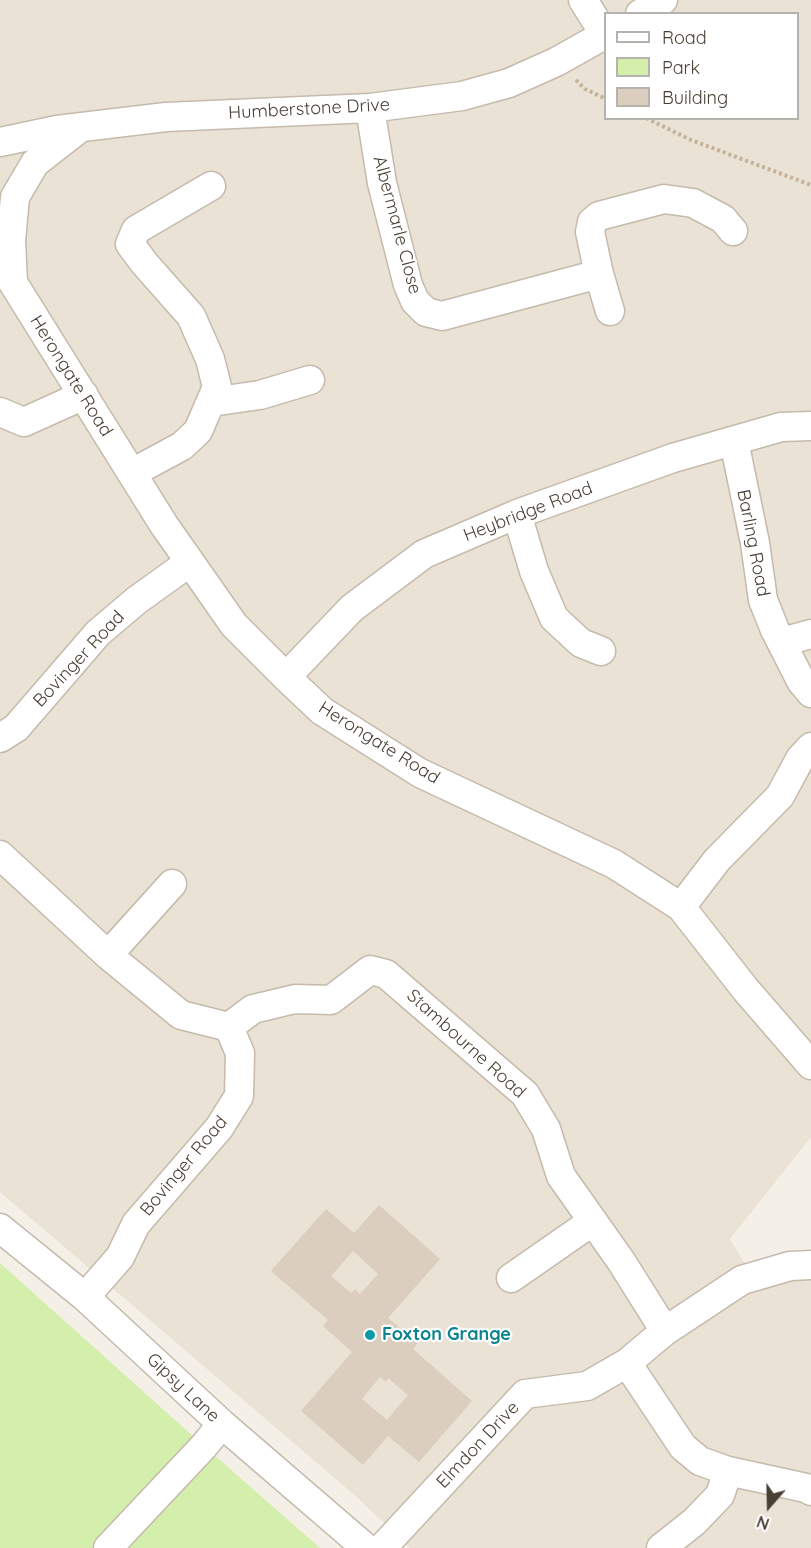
<!DOCTYPE html>
<style>
body{margin:0}
#map{position:relative;width:811px;height:1548px;overflow:hidden;background:#f5f0e7;font-family:Quicksand,sans-serif}
canvas{display:block}
.legend{position:absolute;left:604px;top:12px;width:195px;height:108px;box-sizing:border-box;background:#fff;border:2px solid #b6b3ae;margin:0;padding:8px 10px;list-style:none;font-size:18px;color:#494035}
.legend li{display:flex;align-items:center;gap:12px;height:30px}
.legend b{width:30px;border:2px solid #b6b3ae}
.north{position:absolute;left:739px;top:1476px;width:60px;height:60px;-webkit-text-stroke:4px #fff;paint-order:stroke;rotate:200deg;font-size:16px;font-weight:700;line-height:24px;text-align:center;color:#494035}
.north::after{content:'';display:block;margin:auto;width:21px;height:27px;background:#494035;clip-path:polygon(50% 0,100% 100%,50% 72%,0 100%)}
</style>
<div id="map">
<canvas width="811" height="1548"></canvas>
<ul class="legend">
<li><b style="height:8px;background:#fff"></b>Road</li>
<li><b style="height:16px;background:#d4eeab"></b>Park</li>
<li><b style="height:16px;background:#dbcebe"></b>Building</li>
</ul>
<div class="north">N</div>
</div>
<script>
const ctx = document.querySelector('canvas').getContext('2d');
ctx.lineJoin = 'round';
function fill(path, color) { ctx.fillStyle = color; ctx.fill(path, 'evenodd'); }
const toPath = rows => new Path2D(rows.map(r => 'M' + r).join(''));
function strokePath(path, color, width, dash) { ctx.strokeStyle = color; ctx.lineWidth = width; ctx.lineCap = dash ? 'butt' : 'round'; ctx.setLineDash(dash || []); ctx.stroke(path); }
function label(font, color, halo, rows, align = 'center') {
  ctx.font = font + ' Quicksand,sans-serif'; ctx.lineWidth = 4.5; ctx.setLineDash([]); ctx.textBaseline = 'middle'; ctx.strokeStyle = halo; ctx.fillStyle = color; for (const [text, x, y, turn = 0] of rows) {
    ctx.save(); ctx.translate(x, y); ctx.rotate((+turn || 0) * Math.PI / 180); ctx.textAlign = isNaN(turn) ? turn : align; if (halo) ctx.strokeText(text, 0, 0); ctx.fillText(text, 0, 0); ctx.restore();
  }
}
const residential = toPath([
 [0,0,811,0,811,1137,730,1239,745,1264,811,1258,811,1548,410,1548,358,1498,0,1192],
 [606,14,798,14,798,118,606,118]
]);
const green = toPath([
 [0,1263,204,1446,320,1548,0,1548]
]);
const building = toPath([
 [379,1205,440,1259,388,1318,418,1343,413,1349,472,1401,419,1462,388,1436,363,1465,301,1411,352,1352,323,1326,328,1320,271,1271,326,1209,354,1233],
 [353,1251,378,1274,360,1294,355,1289,351,1293,331,1276],
 [380,1377,386,1382,388,1378,408,1395,387,1420,362,1399]
]);
const path = toPath([
 [576,80,585,89,606,99],
 [646,118,691,140,811,185]
]);
const minor = toPath([
 [583,0,605,35],
 [640,14,663,0],
 [370,108,382,183,408,285,415,301,426,312,442,316,599,274,590,232,592,222,599,216,664,199,693,203,723,219,733,231],
 [0,142,57,130,166,117,370,108,462,96,509,83,556,62,606,34],
 [0,262,164,525,190,562,234,625,286,677,322,711,420,773,614,864,681,907,746,990,811,1065],
 [599,274,610,311],
 [13,282,11,241,15,197,35,163,80,128],
 [211,402,260,395,310,380],
 [0,412,24,422,84,395],
 [734,441,755,543,763,600,775,630,801,681,811,693],
 [132,473,182,446,198,431,217,387,210,359,191,316,145,264,130,244,136,230,211,186],
 [517,514,534,571,554,618,581,643,601,651],
 [782,642,811,634],
 [286,677,352,608,424,554,517,514,673,458,781,427,811,426],
 [0,738,16,728,98,633,137,600,190,562],
 [0,855,108,955,181,1015,229,1027,240,1053,239,1096,219,1128,136,1224,120,1257,85,1297],
 [681,907,717,860,780,796,800,759,811,747],
 [108,955,172,884],
 [229,1027,253,1009,295,999,331,1000,370,970,386,974,525,1094,546,1129,561,1176,621,1261,665,1331],
 [0,1228,85,1297,222,1424,366,1548],
 [511,1278,593,1221],
 [627,1363,683,1447,700,1461,728,1471,806,1488,811,1491],
 [108,1548,204,1446,222,1424],
 [382,1548,525,1394,587,1386,627,1363,665,1331,742,1280,790,1266,811,1265],
 [661,1548,694,1522,720,1495,728,1471]
]);
const markers = [
 [370,1335,6,"#0f9aa8"]
];
const streetNames = [
 ["Humberstone Drive",309,109,-3],
 ["Albermarle Close",397,225,75],
 ["Herongate Road",71,376,58],
 ["Heybridge Road",528,512,-21],
 ["Barling Road",753,543,79],
 ["Bovinger Road",79,659,-47],
 ["Herongate Road",379,743,32],
 ["Stambourne Road",466,1044,42],
 ["Bovinger Road",184,1166,-50],
 ["Gipsy Lane",183,1388,43],
 ["Elmdon Drive",478,1445,-47]
];
const cultureNames = [
 ["Foxton Grange",382,1335]
];
fill(residential, '#eae2d4');
fill(green, '#d4eeab');
fill(building, '#dbcebe');
strokePath(minor, '#c5baab', 31);
strokePath(path, '#c5b298', 4, [3, 3]);
strokePath(minor, '#fff', 28);
for (const [x, y, r, color] of markers) { const dot = new Path2D(); dot.arc(x, y, r, 0, 2 * Math.PI); ctx.fillStyle = color; ctx.fill(dot); strokePath(dot, '#fff', 2); }
label('18px', '#494035', '#fff', streetNames);
label('bold 18px', '#0d838f', '#fff', cultureNames, 'left');
</script>
